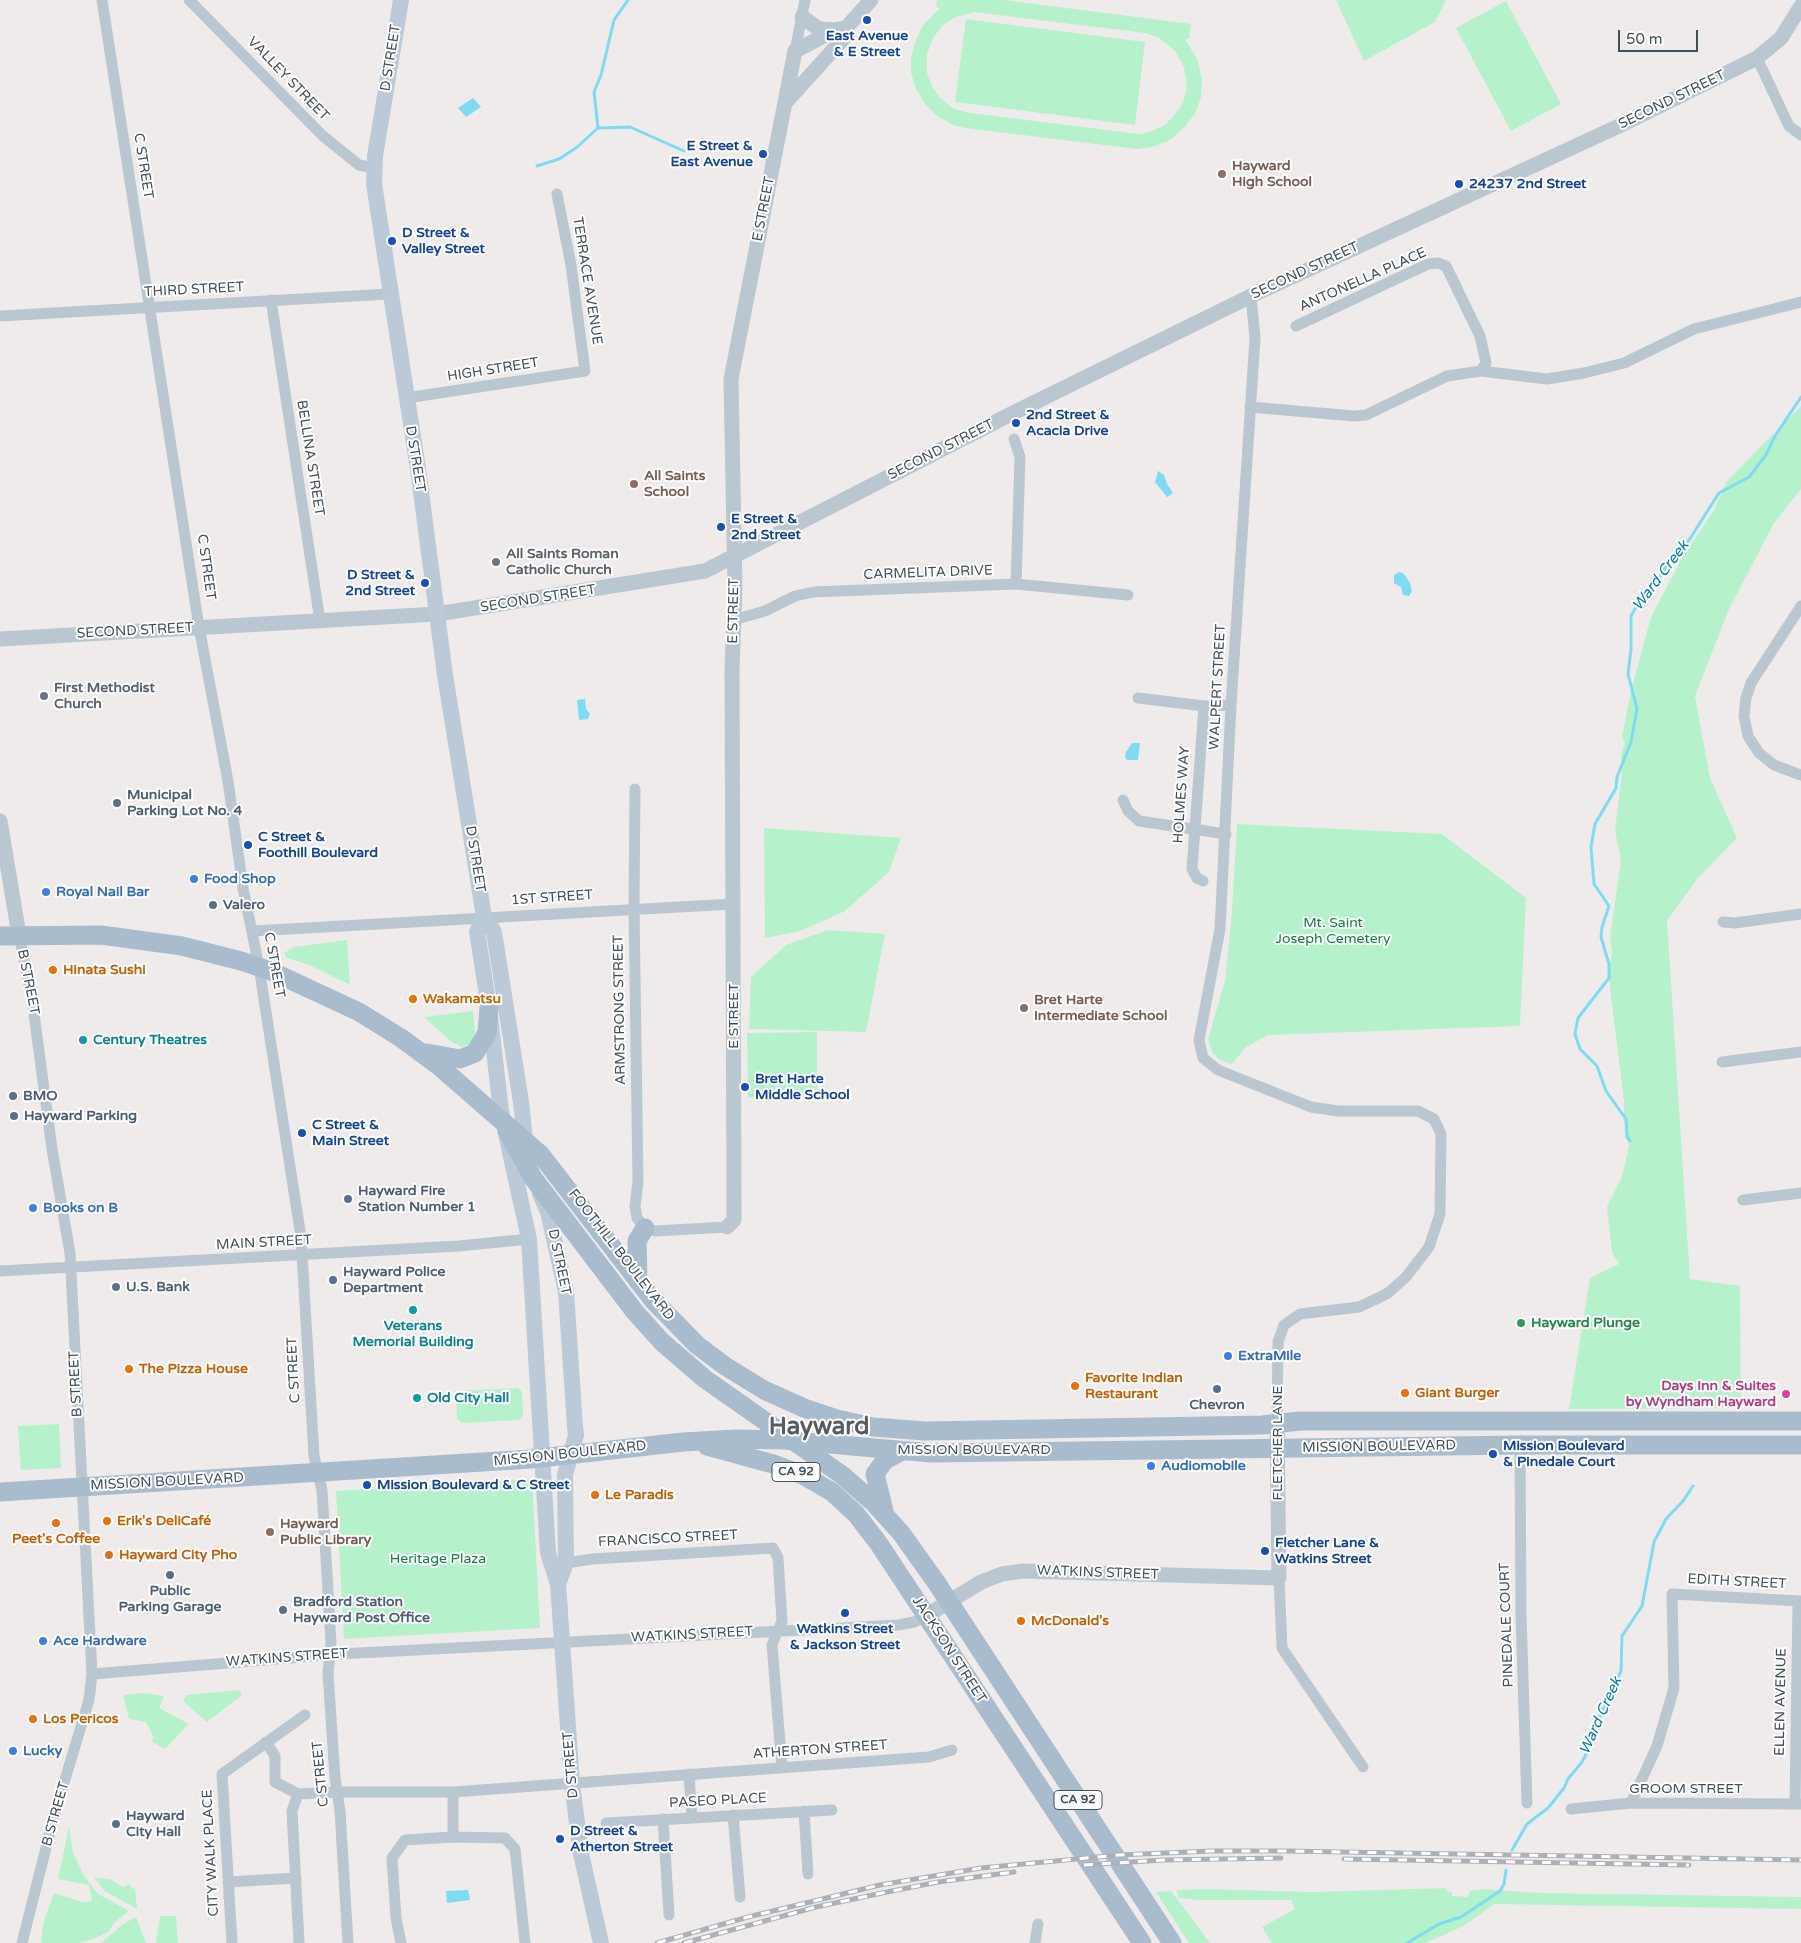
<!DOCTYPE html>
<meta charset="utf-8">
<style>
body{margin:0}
#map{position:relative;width:1801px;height:1943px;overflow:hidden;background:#efebeb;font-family:"Varela Round",sans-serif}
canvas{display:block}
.scale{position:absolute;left:1618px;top:30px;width:80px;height:22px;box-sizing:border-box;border:2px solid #434f5a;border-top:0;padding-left:6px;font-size:15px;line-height:18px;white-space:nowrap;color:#434f5a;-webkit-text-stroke:4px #fff;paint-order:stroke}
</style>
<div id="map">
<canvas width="1801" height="1943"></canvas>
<div class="scale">50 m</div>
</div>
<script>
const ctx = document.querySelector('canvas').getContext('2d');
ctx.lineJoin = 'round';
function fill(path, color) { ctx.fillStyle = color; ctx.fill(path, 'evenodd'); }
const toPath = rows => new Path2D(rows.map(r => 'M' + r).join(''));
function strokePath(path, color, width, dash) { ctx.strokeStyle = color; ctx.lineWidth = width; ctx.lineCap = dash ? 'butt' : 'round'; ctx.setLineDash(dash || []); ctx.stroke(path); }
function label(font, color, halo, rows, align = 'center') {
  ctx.font = font + ' "Varela Round",sans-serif'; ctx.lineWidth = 4; ctx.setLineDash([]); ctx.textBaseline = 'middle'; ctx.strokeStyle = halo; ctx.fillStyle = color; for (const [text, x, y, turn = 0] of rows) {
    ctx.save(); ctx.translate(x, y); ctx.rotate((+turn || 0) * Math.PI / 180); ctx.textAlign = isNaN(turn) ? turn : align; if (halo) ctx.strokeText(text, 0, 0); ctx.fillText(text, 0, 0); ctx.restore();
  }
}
const green = toPath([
 [937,0,1004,0,1191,24,1189,39,1185,39,1197,59,1202,79,1201,97,1196,112,1185,127,1170,140,1152,147,1137,149,965,128,953,125,937,116,924,103,915,87,911,72,911,58,915,42,923,25,940,8,936,7],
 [974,12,1145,33,1158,37,1175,51,1184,67,1187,87,1183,103,1174,116,1163,126,1153,131,1139,134,970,113,954,109,940,98,932,86,927,73,927,54,933,38,943,25,956,17],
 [1336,0,1446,0,1435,22,1364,61],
 [1506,1,1561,104,1511,131,1456,28],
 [966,19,1145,42,1135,125,955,102],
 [1801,406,1801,489,1774,523,1729,609,1695,696,1710,778,1737,838,1698,878,1667,921,1690,1279,1740,1286,1741,1408,1569,1409,1590,1278,1619,1264,1612,1252,1607,1207,1622,1177,1629,1146,1624,1120,1624,1101,1610,989,1609,968,1612,952,1610,937,1621,860,1615,831,1622,772,1621,755,1625,742,1622,737,1631,691,1651,617,1682,558,1714,510,1727,481],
 [1237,824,1442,834,1526,898,1520,1026,1268,1035,1246,1047,1232,1064,1219,1059,1212,1052,1208,1039,1225,981,1232,911],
 [764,828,901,838,889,872,845,911,801,931,765,938],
 [828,930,885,934,866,1032,749,1029,751,977,786,945],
 [347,940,350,985,307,964,287,958,284,953,294,947],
 [473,1011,475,1032,472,1043,462,1047,453,1043,424,1017],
 [817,1032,817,1097,748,1097,747,1033],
 [518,1388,522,1392,523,1415,520,1420,462,1423,457,1419,456,1396,460,1391],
 [59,1424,61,1468,21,1470,18,1426],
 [532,1479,540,1628,344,1639,336,1491],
 [240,1690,242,1695,207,1722,183,1701,186,1695],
 [144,1693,164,1696,159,1708,189,1724,165,1749,152,1742,153,1736,146,1722,129,1719,123,1695],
 [69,1827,73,1853,84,1876,98,1894,129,1911,115,1922,108,1932,96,1938,79,1943,41,1943,43,1924,54,1893,82,1902,92,1901,89,1885,58,1879],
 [94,1878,110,1879,123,1887,129,1884,132,1889,135,1888,137,1909,105,1891],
 [1446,1888,1446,1891,1452,1892,1452,1896,1468,1897,1470,1891,1484,1889,1540,1893,1801,1897,1801,1909,1494,1904,1464,1926,1424,1943,1272,1943,1262,1927,1295,1909,1291,1900,1198,1900,1179,1898,1176,1890,1204,1889,1312,1892],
 [1171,1891,1181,1904,1210,1943,1189,1943,1156,1892],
 [160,1916,176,1916,178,1943,156,1943],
 [136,1917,146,1943,101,1943,123,1924]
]);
const water = toPath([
 [473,98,481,107,466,117,458,108],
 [1158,471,1164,475,1167,484,1173,493,1167,497,1155,482],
 [1399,572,1404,574,1410,583,1412,591,1409,596,1403,595,1401,587,1394,583,1394,575],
 [585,699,586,709,590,714,588,719,579,720,577,700],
 [1132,743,1140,743,1138,760,1127,760,1125,757,1126,752],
 [468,1890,470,1900,447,1903,446,1891]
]);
const stream = toPath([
 [598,128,630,127,684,151],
 [537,166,559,159,576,148,598,128,594,92,601,75,614,20,628,0],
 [1630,1141,1627,1137,1626,1119,1606,1091,1597,1066,1580,1049,1575,1034,1578,1018,1609,978,1609,964,1601,937,1602,927,1609,906,1594,884,1591,847,1595,824,1616,788,1617,777,1631,742,1637,709,1628,674,1631,649,1631,616,1637,605,1651,591,1671,559,1677,556,1684,548,1719,493,1749,477,1766,455,1775,436,1801,397],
 [1512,1850,1527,1824,1548,1808,1564,1788,1568,1779,1582,1762,1594,1739,1599,1727,1600,1712,1611,1700,1615,1683,1621,1671,1622,1636,1642,1606,1654,1542,1666,1519,1683,1501,1693,1486],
 [1407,1943,1439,1924,1461,1917,1500,1891,1504,1884,1506,1870]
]);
const minor = toPath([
 [102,0,199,627,228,781,243,888,259,967,301,1237,314,1456,322,1490,331,1643,328,1673,335,1778,340,1811,348,1943],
 [189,0,323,136,359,165,374,168],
 [795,51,805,0],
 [1757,58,1789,126,1801,135],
 [1251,296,1255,338,1231,705,1220,929,1199,1040,1203,1058,1218,1070,1311,1107,1338,1111,1418,1111,1434,1119,1441,1134,1440,1214,1429,1247,1406,1277,1388,1293,1374,1300,1359,1307,1300,1314,1284,1325,1278,1342,1277,1424],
 [271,300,320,621],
 [0,316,389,294],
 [1296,326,1428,264,1438,263,1446,266,1480,336,1486,363,1481,371],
 [406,398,585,371,571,265,557,194],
 [1250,407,1354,416,1366,415,1447,376,1481,371,1547,379,1584,373,1624,363,1694,329,1801,302],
 [1014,439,1020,457,1016,584],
 [1801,606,1751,683,1746,698,1744,716,1748,736,1759,753,1774,765,1801,775],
 [733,620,765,611,795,596,813,592,1016,584,1128,595],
 [1138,698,1204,706,1231,705],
 [635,789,634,908,638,1182,635,1206,637,1218,645,1228,655,1231,727,1227],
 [1123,800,1128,811,1139,821,1226,834],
 [1203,881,1197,878,1192,869,1204,706],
 [1723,922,1735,923,1801,914],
 [253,931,733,904],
 [19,935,32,999,52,1149,70,1253,92,1674,89,1700,54,1816,22,1943],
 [1722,1062,1801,1052],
 [1743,1200,1801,1193],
 [0,1271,459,1246,529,1239],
 [1520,1445,1521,1615,1527,1803],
 [566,1563,592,1559,773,1548,778,1558,782,1621,772,1645,782,1768],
 [1279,1578,1282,1648,1363,1767],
 [92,1674,339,1654,898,1625,914,1622,926,1616],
 [266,1742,275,1756,275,1782,298,1794,339,1792,453,1792,929,1757,952,1750],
 [689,1774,692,1818],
 [298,1794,292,1811,299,1943],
 [1631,1803,1657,1746,1674,1688,1672,1594,1801,1601],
 [1795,1804,1798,1601],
 [1571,1809,1631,1803,1801,1804],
 [804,1811,808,1874],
 [733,1815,740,1897],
 [663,1819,669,1915],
 [606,1823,832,1810],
 [453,1837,453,1792],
 [228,1882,296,1878],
 [232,1943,222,1774,305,1715],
 [401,1943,396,1918,392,1858,405,1840,453,1837,505,1838,515,1849,525,1943],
 [1035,1943,1038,1924]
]);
const tertiary = toPath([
 [802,17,819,29,835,30],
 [795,51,835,30,846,28],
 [786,102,844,38,846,28,871,0],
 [0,639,437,614,705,571,1011,414,1251,296,1619,126,1757,58,1781,38,1801,6],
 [0,821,19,935],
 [727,1227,734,1220,734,1200,732,669,735,588,731,379,795,51],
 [926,1616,981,1582,1002,1574,1023,1571,1279,1578,1277,1424]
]);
const secondary = toPath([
 [401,0,375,156,374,184,418,469,445,675,484,917,494,932,521,1102,526,1149],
 [484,917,477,932,489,1008,501,1111,529,1239,548,1553,558,1584,572,1784,581,1854,601,1943],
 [540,1194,548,1212,566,1292,575,1427,576,1435,565,1475,566,1563,558,1584]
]);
const primary = toPath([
 [0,936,101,935,182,946,241,961,271,971,359,1012,401,1038,439,1066,541,1155,653,1300,697,1345,725,1366,764,1390,804,1408,837,1419,873,1427,925,1431,1262,1425,1300,1421,1801,1421],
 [427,1053,460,1059,475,1053,487,1033,489,1008],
 [507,1131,533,1178,635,1312,662,1342,705,1379,842,1475,873,1502,901,1533,936,1582,1172,1943],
 [638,1281,637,1241,645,1228],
 [707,1446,773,1464,803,1475,832,1492,856,1514,879,1544,1142,1943],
 [0,1492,531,1459,683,1442,736,1439,784,1440,931,1453,1520,1445,1801,1445],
 [884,1511,875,1474,885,1460,902,1451]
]);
const rail = toPath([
 [1344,1859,1689,1865],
 [1084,1865,1163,1860,1281,1858],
 [657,1943,748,1917,880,1885,981,1868,1119,1855,1211,1851,1286,1851,1801,1860],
 [684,1943,816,1907,882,1893,938,1882,1014,1872]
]);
const markers = [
 [867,20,5,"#1a4fb4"],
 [763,154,5,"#1a4fb4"],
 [1222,174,5,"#8d6e63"],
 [1459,184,5,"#1a4fb4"],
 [392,241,5,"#1a4fb4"],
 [1016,423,5,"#1a4fb4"],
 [634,484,5,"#8d6e63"],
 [721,527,5,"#1a4fb4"],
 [496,562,5,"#6b7280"],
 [425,583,5,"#1a4fb4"],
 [44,696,5,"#6b7280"],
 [117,803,5,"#5c6f8a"],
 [248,845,5,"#1a4fb4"],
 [194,879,5,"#3f7fe0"],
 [46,892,5,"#3f7fe0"],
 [213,905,5,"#5c6f8a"],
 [53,970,5,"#e8710a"],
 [413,999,5,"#e8710a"],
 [1024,1008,5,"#8d6e63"],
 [83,1040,5,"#0f9aa8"],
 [745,1087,5,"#1a4fb4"],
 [13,1096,5,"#5c6f8a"],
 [14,1116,5,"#5c6f8a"],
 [302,1133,5,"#1a4fb4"],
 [348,1199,5,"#5c6f8a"],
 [33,1208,5,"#3f7fe0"],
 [333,1280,5,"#5c6f8a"],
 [116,1287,5,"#5c6f8a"],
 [413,1310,5,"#0f9aa8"],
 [1521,1323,5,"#2e9e5b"],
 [1228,1356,5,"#3f7fe0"],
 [129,1369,5,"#e8710a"],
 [1075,1386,5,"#e8710a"],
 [1217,1389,5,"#5c6f8a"],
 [1405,1393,5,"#e8710a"],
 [1786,1394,5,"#d1479c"],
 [417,1398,5,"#0f9aa8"],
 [1493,1454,5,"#1a4fb4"],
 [1151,1466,5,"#3f7fe0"],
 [367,1485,5,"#1a4fb4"],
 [595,1495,5,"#e8710a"],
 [107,1521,5,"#e8710a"],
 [56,1523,5,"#e8710a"],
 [270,1532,5,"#8d6e63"],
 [1265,1551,5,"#1a4fb4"],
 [109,1555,5,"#e8710a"],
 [170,1575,5,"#5c6f8a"],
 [283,1610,5,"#5c6f8a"],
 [845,1613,5,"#1a4fb4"],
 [1021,1621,5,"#e8710a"],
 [43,1641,5,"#3f7fe0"],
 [33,1719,5,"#e8710a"],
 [13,1751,5,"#3f7fe0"],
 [116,1824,5,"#5c6f8a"],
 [560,1839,5,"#1a4fb4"]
];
const shields = [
 [796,1472,48],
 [1078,1800,48]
];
const shieldNames = [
 ["CA 92",796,1472],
 ["CA 92",1078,1800]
];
const transitNames = [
 ["East Avenue",867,36,"center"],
 ["& E Street",867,52,"center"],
 ["E Street &",753,146,"right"],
 ["East Avenue",753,162,"right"],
 ["24237 2nd Street",1469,184],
 ["D Street &",402,233],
 ["Valley Street",402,249],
 ["2nd Street &",1026,415],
 ["Acacia Drive",1026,431],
 ["E Street &",731,519],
 ["2nd Street",731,535],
 ["D Street &",415,575,"right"],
 ["2nd Street",415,591,"right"],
 ["C Street &",258,837],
 ["Foothill Boulevard",258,853],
 ["Bret Harte",755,1079],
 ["Middle School",755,1095],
 ["C Street &",312,1125],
 ["Main Street",312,1141],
 ["Mission Boulevard",1503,1446],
 ["& Pinedale Court",1503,1462],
 ["Mission Boulevard & C Street",377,1485],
 ["Fletcher Lane &",1275,1543],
 ["Watkins Street",1275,1559],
 ["Watkins Street",845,1629,"center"],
 ["& Jackson Street",845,1645,"center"],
 ["D Street &",570,1831],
 ["Atherton Street",570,1847]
];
const streetNames = [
 ["D STREET",391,58,-81],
 ["VALLEY STREET",288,79,46],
 ["SECOND STREET",1672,100,-26],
 ["C STREET",143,166,81],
 ["E STREET",764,209,-79],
 ["SECOND STREET",1305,271,-25],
 ["ANTONELLA PLACE",1363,280,-24],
 ["TERRACE AVENUE",587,281,81],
 ["THIRD STREET",194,290,-3],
 ["HIGH STREET",493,370,-9],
 ["SECOND STREET",941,450,-27],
 ["BELLINA STREET",310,458,81],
 ["D STREET",415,459,81],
 ["C STREET",206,567,82],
 ["CARMELITA DRIVE",928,573,-2],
 ["SECOND STREET",538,599,-9],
 ["E STREET",734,611,-89],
 ["SECOND STREET",135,631,-3],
 ["WALPERT STREET",1218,687,-87],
 ["HOLMES WAY",1182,795,-86],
 ["D STREET",475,859,81],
 ["1ST STREET",552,898,-4],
 ["C STREET",274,965,80],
 ["B STREET",28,982,79],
 ["ARMSTRONG STREET",620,1010,-91],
 ["E STREET",734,1016,-90],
 ["MAIN STREET",264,1243,-3],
 ["FOOTHILL BOULEVARD",621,1255,52],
 ["D STREET",559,1262,78],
 ["C STREET",294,1370,-93],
 ["B STREET",76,1384,-93],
 ["FLETCHER LANE",1278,1443,-90],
 ["MISSION BOULEVARD",1379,1447,-1],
 ["MISSION BOULEVARD",974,1450],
 ["MISSION BOULEVARD",570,1454,-6],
 ["MISSION BOULEVARD",167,1482,-3],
 ["FRANCISCO STREET",668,1539,-3],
 ["WATKINS STREET",1098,1573,2],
 ["EDITH STREET",1737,1582,3],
 ["PINEDALE COURT",1507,1625,-92],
 ["WATKINS STREET",692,1635,-3],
 ["JACKSON STREET",949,1650,57],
 ["WATKINS STREET",287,1658,-4],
 ["ELLEN AVENUE",1781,1702,-89],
 ["ATHERTON STREET",820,1750,-4],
 ["D STREET",571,1765,-95],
 ["C STREET",321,1774,-96],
 ["GROOM STREET",1686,1789],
 ["PASEO PLACE",718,1801,-3],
 ["B STREET",56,1814,-74],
 ["CITY WALK PLACE",211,1853,-93]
];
const educationNames = [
 ["Hayward",1232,166],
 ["High School",1232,182],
 ["All Saints",644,476],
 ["School",644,492],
 ["Bret Harte",1034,1000],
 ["Intermediate School",1034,1016],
 ["Hayward",280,1524],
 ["Public Library",280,1540]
];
const worshipNames = [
 ["All Saints Roman",506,554],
 ["Catholic Church",506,570],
 ["First Methodist",54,688],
 ["Church",54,704]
];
const serviceNames = [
 ["Municipal",127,795],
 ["Parking Lot No. 4",127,811],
 ["Valero",223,905],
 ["BMO",23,1096],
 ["Hayward Parking",24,1116],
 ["Hayward Fire",358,1191],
 ["Station Number 1",358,1207],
 ["Hayward Police",343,1272],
 ["Department",343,1288],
 ["U.S. Bank",126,1287],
 ["Chevron",1217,1405,"center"],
 ["Public",170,1591,"center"],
 ["Parking Garage",170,1607,"center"],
 ["Bradford Station",293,1602],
 ["Hayward Post Office",293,1618],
 ["Hayward",126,1816],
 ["City Hall",126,1832]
];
const shopNames = [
 ["Food Shop",204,879],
 ["Royal Nail Bar",56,892],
 ["Books on B",43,1208],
 ["ExtraMile",1238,1356],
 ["Audiomobile",1161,1466],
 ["Ace Hardware",53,1641],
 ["Lucky",23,1751]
];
const parkNames = [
 ["Mt. Saint",1333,923],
 ["Joseph Cemetery",1333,939],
 ["Heritage Plaza",438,1559]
];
const foodNames = [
 ["Hinata Sushi",63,970],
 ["Wakamatsu",423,999],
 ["The Pizza House",139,1369],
 ["Favorite Indian",1085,1378],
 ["Restaurant",1085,1394],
 ["Giant Burger",1415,1393],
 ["Le Paradis",605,1495],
 ["Erik's DeliCafé",117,1521],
 ["Peet's Coffee",56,1539,"center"],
 ["Hayward City Pho",119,1555],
 ["McDonald's",1031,1621],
 ["Los Pericos",43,1719]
];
const cultureNames = [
 ["Century Theatres",93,1040],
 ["Veterans",413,1326,"center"],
 ["Memorial Building",413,1342,"center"],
 ["Old City Hall",427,1398]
];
const leisureNames = [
 ["Hayward Plunge",1531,1323]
];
const hotelNames = [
 ["Days Inn & Suites",1776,1386],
 ["by Wyndham Hayward",1776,1402]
];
const waterNames = [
 ["Ward Creek",1661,576,-53],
 ["Ward Creek",1601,1716,-66]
];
const townNames = [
 ["Hayward",819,1428]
];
fill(green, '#b5f2cc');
fill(water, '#7edbf2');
strokePath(stream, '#7edbf2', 3);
strokePath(minor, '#bbc7d0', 11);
strokePath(tertiary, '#bbc7d0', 15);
strokePath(secondary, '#bcc9d7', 16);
strokePath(primary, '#a8bcce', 19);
strokePath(rail, '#adb1b7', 5);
strokePath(rail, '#fff', 3, [9]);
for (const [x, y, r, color] of markers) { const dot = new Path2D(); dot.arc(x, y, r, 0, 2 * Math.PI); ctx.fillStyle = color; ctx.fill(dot); strokePath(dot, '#fff', 2); }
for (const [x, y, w] of shields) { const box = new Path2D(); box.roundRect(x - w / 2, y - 9.5, w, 19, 4); ctx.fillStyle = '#fff'; ctx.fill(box); strokePath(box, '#434f5a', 1); }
label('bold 12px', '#434f5a', null, shieldNames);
label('bold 14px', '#164399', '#fff', transitNames, 'left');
label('14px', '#434f5a', '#fff', streetNames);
label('bold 14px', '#785e54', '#fff', educationNames, 'left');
label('bold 14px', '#5b616d', '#fff', worshipNames, 'left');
label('bold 14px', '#4e5e75', '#fff', serviceNames, 'left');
label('bold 14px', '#366cbe', '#fff', shopNames, 'left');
label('14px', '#0f8046', '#fff', parkNames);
label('bold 14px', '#c56008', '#fff', foodNames, 'left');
label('bold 14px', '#0d838f', '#fff', cultureNames, 'left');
label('bold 14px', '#27864d', '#fff', leisureNames, 'left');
label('bold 14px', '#b23c85', '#fff', hotelNames, 'right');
label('italic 15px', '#03809f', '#fff', waterNames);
label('bold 24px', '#585c61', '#fff', townNames);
</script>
